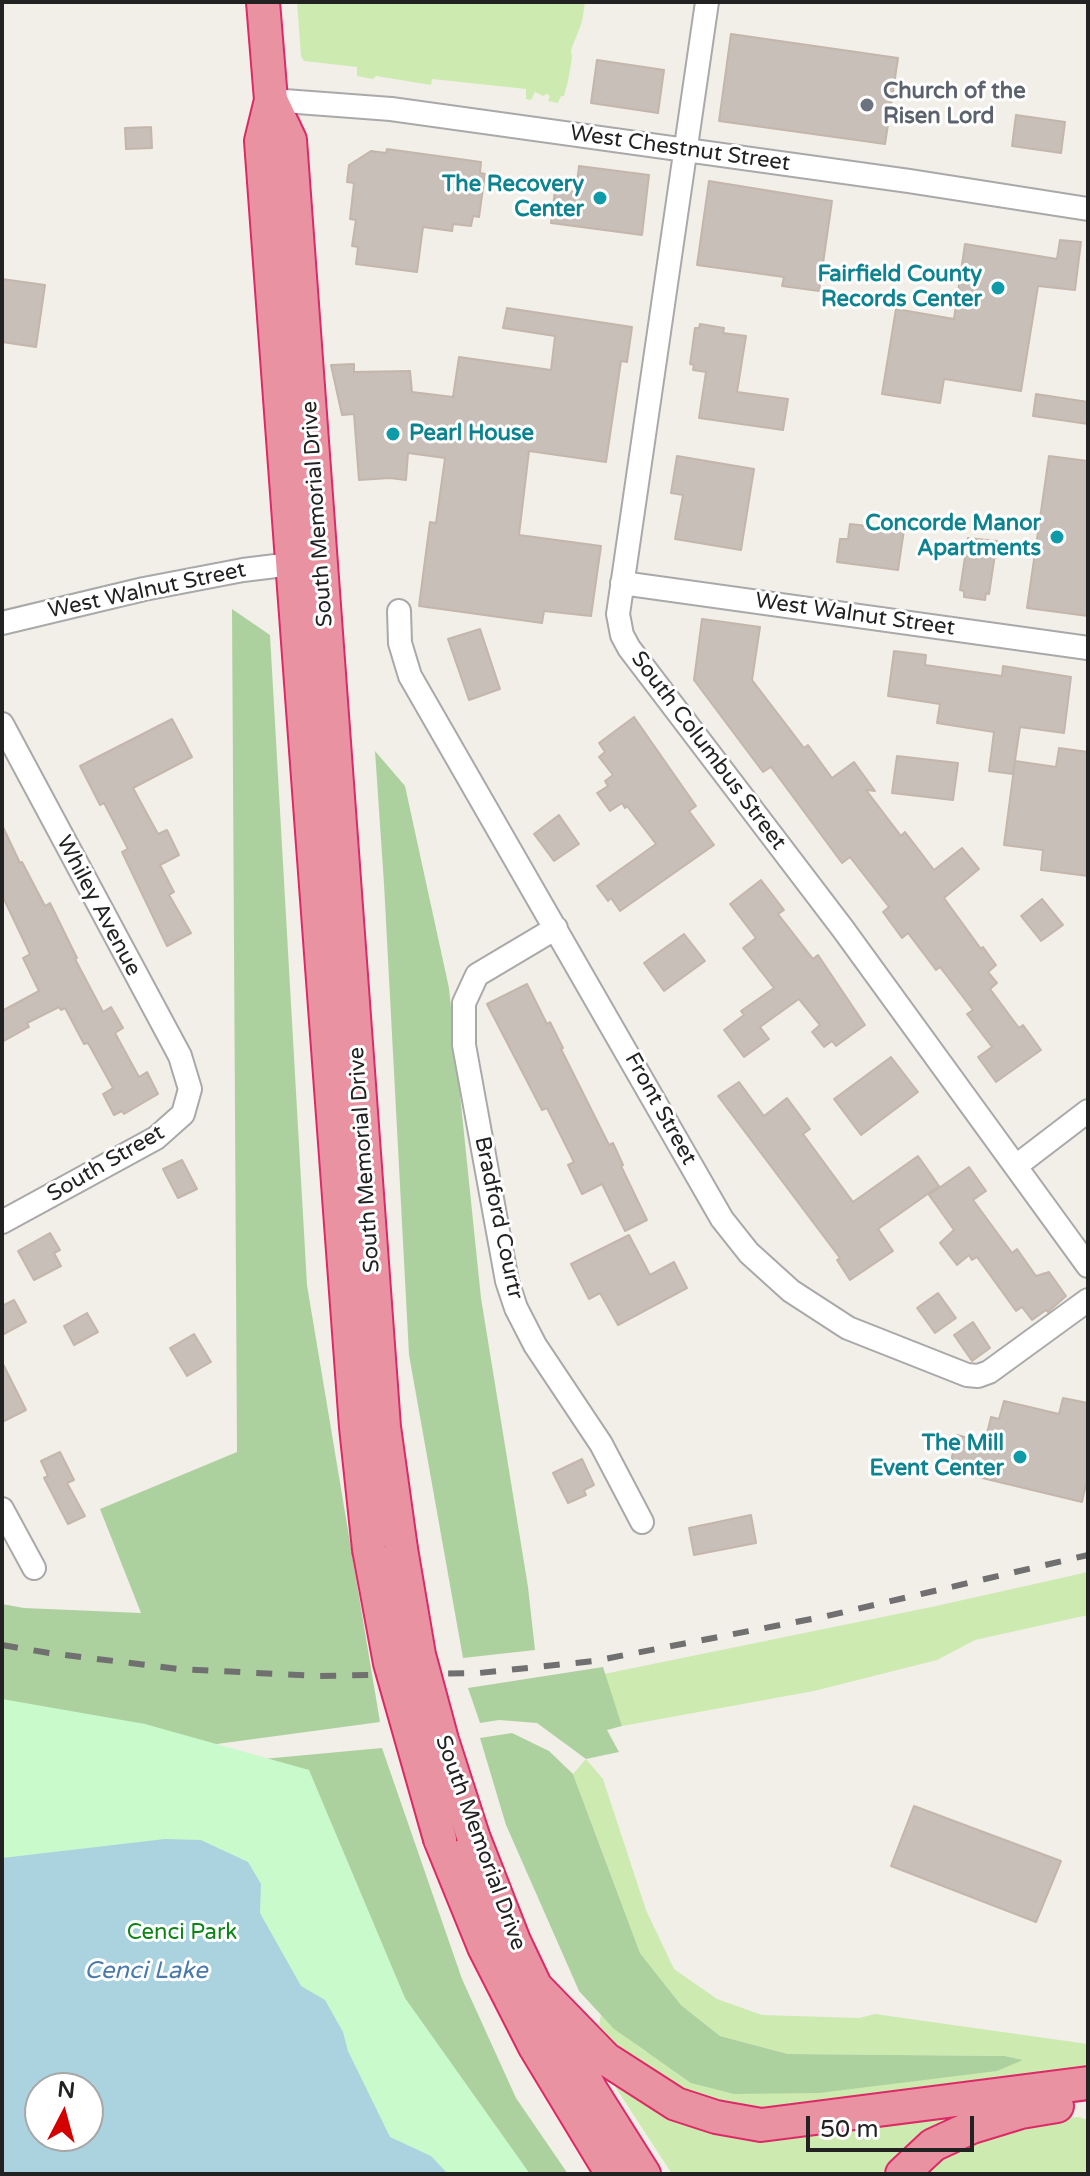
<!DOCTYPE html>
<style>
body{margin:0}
#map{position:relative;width:1090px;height:2176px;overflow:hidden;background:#f2efe9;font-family:"Varela Round",sans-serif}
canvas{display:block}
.frame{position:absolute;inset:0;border:4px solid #222;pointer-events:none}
.north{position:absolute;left:24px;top:2072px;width:80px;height:80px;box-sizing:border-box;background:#fff;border:2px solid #a7a7a7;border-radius:50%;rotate:6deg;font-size:22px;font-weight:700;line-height:32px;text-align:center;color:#222}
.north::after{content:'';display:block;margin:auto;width:28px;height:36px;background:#d40000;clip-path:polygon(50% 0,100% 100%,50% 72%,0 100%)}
.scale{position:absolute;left:806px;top:2116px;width:168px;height:36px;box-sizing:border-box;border:4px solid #222;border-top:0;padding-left:10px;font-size:24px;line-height:28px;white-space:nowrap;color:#222;-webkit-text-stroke:6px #fff;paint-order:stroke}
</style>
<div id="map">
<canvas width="1090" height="2176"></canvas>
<div class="frame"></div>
<div class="north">N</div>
<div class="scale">50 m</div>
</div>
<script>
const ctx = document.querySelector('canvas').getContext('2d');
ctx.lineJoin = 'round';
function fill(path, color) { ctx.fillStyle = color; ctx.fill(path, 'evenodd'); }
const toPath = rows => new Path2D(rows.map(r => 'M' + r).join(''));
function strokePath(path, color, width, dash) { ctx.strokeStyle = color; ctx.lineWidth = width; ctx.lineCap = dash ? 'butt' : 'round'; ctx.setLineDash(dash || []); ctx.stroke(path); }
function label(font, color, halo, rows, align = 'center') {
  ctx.font = font + ' "Varela Round",sans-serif'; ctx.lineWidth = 6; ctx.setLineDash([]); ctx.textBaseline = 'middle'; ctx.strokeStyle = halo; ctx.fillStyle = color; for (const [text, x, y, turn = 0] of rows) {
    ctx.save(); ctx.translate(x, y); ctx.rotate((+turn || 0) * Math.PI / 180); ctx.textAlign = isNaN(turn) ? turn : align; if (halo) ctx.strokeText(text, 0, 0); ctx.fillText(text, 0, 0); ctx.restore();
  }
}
const grass = toPath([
 [297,2,585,2,582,22,571,50,572,58,568,81,564,96,561,96,558,103,548,101,550,96,547,94,543,96,535,92,531,100,526,99,526,89,432,79,431,85,376,76,373,79,357,76,357,67,304,61,301,56],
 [1088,1572,1088,1615,975,1640,937,1660,814,1691,622,1726,604,1674,936,1606],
 [586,1759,603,1779,646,1910,674,1969,717,1999,762,2015,859,2018,875,2014,1088,2044,1088,2071,816,2104,768,2108,732,2106,687,2093,637,2061,613,2041,599,2025,601,2015,615,2029,646,2052,1022,2060,1005,2056,788,2054,720,2036,681,2005,640,1953,573,1774],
 [605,2071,695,2121,988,2107,934,2132,887,2166,882,2174,672,2174],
 [1079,2117,1088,2120,1088,2174,923,2174,948,2155,976,2142,1051,2118]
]);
const forest = toPath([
 [232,609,270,635,307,1285,380,1722,2,1773,2,1604,24,1608,141,1613,100,1509,237,1452],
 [375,751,405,786,449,988,481,1298,528,1587,535,1650,463,1658,409,1355,384,884],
 [603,1667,622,1726,607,1730,619,1752,586,1759,537,1723,499,1720,480,1723,468,1688],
 [512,1733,549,1751,573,1774,640,1953,681,2005,720,2036,788,2054,1005,2056,1023,2060,997,2071,819,2093,734,2094,691,2083,614,2029,579,1991,506,1825,480,1738],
 [382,1748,462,1979,516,2098,568,2174,491,2174,252,1760]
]);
const park = toPath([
 [2,1699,145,1724,309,1770,405,1998,530,2174,2,2174],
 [40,2088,88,2088,88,2136,40,2136]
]);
const water = toPath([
 [165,1839,201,1840,248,1862,261,1884,260,1913,301,1986,325,2000,343,2032,348,2051,390,2137,431,2156,448,2174,2,2174,2,1858],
 [40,2088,88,2088,88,2136,40,2136]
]);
const building = toPath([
 [731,34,898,58,885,144,719,121,731,34],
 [597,60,664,70,658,113,591,103,597,60],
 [1016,115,1065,122,1061,153,1012,146,1016,115],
 [151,127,152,148,126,149,125,128,151,127],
 [387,149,481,162,480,173,485,174,479,217,473,216,471,226,453,224,452,231,423,227,417,272,356,264,358,247,352,246,356,220,350,219,354,183,347,182,349,165,371,151,386,153,387,149],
 [579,166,649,175,642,235,551,223,555,190,576,192,579,166],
 [709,181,832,201,819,291,782,286,784,277,697,265,709,181],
 [1060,240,1081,242,1075,290,1038,286,1021,391,944,379,940,403,882,394,896,309,954,319,965,244,1057,259,1060,240],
 [2,279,45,285,36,347,2,342,2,279],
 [507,308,632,327,627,362,621,361,606,462,529,451,519,535,601,546,591,616,544,611,542,623,419,606,430,522,436,523,445,458,408,453,406,480,390,478,359,480,354,414,342,415,331,365,354,364,354,372,410,371,412,392,453,397,459,357,551,370,555,336,503,328,507,308],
 [700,324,724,328,723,333,746,336,737,392,788,399,783,430,699,418,706,372,693,370,694,365,690,364,695,328,699,328,700,324],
 [1036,394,1088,402,1088,424,1033,416,1036,394],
 [677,456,754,469,741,550,675,539,683,495,671,493,677,456],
 [1049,456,1088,461,1088,616,1027,608,1049,456],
 [850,524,904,530,898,570,837,562,840,539,848,539,850,524],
 [968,538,997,541,989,594,986,593,985,600,964,597,964,591,960,590,968,538],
 [702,619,760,627,752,680,804,748,808,745,832,778,854,762,875,791,866,790,901,836,905,832,934,870,962,848,979,869,944,898,981,949,983,947,996,965,988,972,997,983,990,989,1019,1028,1023,1025,1041,1050,996,1082,978,1057,992,1047,967,1014,973,1010,940,967,936,970,908,933,902,938,883,912,889,907,850,857,842,863,771,767,763,772,694,680,702,619],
 [480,629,500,689,469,700,448,639,480,629],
 [894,651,926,655,925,665,1002,676,1003,666,1071,677,1064,733,1020,727,1013,774,989,771,994,732,937,723,940,704,888,696,894,651],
 [634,717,696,806,689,811,714,845,620,911,611,898,608,901,597,886,656,844,627,806,625,808,622,803,610,811,597,793,608,786,605,781,613,775,599,757,605,752,599,743,634,717],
 [172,719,192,757,133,788,158,834,167,830,179,855,160,865,174,892,169,895,191,933,167,946,122,852,128,849,104,803,100,805,80,766,172,719],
 [1059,748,1088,752,1088,876,1041,870,1043,850,1004,845,1015,761,1056,767,1059,748],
 [897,756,958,763,953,800,892,793,897,756],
 [559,815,579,844,554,861,534,834,559,815],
 [2,825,20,863,22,862,45,906,50,903,77,958,75,959,103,1012,111,1007,123,1028,115,1033,139,1077,147,1072,158,1094,124,1114,122,1111,114,1115,103,1094,113,1088,88,1043,84,1044,65,1008,61,1010,59,1007,27,1023,29,1027,2,1042,2,1011,39,991,23,958,30,954,2,895,2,825],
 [761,880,784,910,778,914,813,959,818,955,865,1025,836,1046,832,1041,824,1047,812,1032,820,1025,799,999,760,1027,769,1039,744,1057,724,1030,744,1015,741,1011,774,988,743,948,756,938,730,904,761,880],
 [1042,899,1063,925,1041,941,1021,916,1042,899],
 [684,934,705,961,664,991,644,963,684,934],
 [527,984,547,1024,550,1022,563,1048,561,1049,609,1145,613,1143,623,1165,621,1166,647,1220,625,1231,602,1184,582,1194,568,1165,574,1162,547,1108,542,1110,487,1004,527,984],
 [891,1057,918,1092,861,1135,834,1099,891,1057],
 [739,1082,764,1116,787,1098,810,1129,803,1134,853,1202,918,1156,939,1186,878,1229,893,1251,850,1280,837,1260,840,1258,718,1096,739,1082],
 [182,1160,197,1189,178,1198,163,1169,182,1160],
 [969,1167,986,1191,973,1200,1012,1253,1017,1249,1036,1276,1049,1272,1066,1296,1048,1312,1046,1310,1032,1320,1022,1307,1016,1311,977,1257,972,1260,969,1255,957,1265,940,1243,954,1230,929,1195,969,1167],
 [50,1233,60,1250,54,1253,61,1266,34,1280,18,1251,50,1233],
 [629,1235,650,1275,674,1262,687,1288,618,1325,600,1293,589,1299,571,1264,629,1235],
 [938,1293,956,1318,935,1333,917,1308,938,1293],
 [14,1300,26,1322,2,1335,2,1306,14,1300],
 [87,1313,98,1332,74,1345,64,1326,87,1313],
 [973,1322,990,1348,972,1361,954,1335,973,1322],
 [194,1334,211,1362,187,1376,170,1348,194,1334],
 [2,1362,26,1410,2,1422,2,1362],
 [1063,1398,1088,1403,1088,1475,1082,1502,949,1470,957,1435,985,1442,991,1417,999,1419,1004,1401,1059,1414,1063,1398],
 [60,1452,74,1480,67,1483,85,1516,68,1524,44,1478,48,1476,41,1461,60,1452],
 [582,1459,594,1485,584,1490,586,1495,568,1503,553,1473,582,1459],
 [751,1515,756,1543,694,1555,689,1528,751,1515],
 [914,1806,1061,1861,1036,1922,891,1866,914,1806]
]);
const minor = toPath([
 [707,2,618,614,622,635,629,648,843,929,1088,1266],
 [271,100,391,109,909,181,1088,209],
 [622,583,1088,648],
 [399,611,400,643,410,676,722,1219,749,1253,791,1291,848,1328,967,1375,978,1376,989,1372,1088,1300],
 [2,623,144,589,243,570,292,564],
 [2,724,180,1056,190,1089,183,1114,156,1138,2,1222],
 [556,928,477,975,464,1003,464,1045,507,1281,516,1308,535,1345,601,1444,642,1522],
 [1016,1166,1088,1111],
 [2,1509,34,1568]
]);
const highway = toPath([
 [263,2,271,100,261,141,356,1427,369,1549],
 [271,100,290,140,384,1427,401,1549],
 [473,1836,514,1941,543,2002,591,2090,644,2174],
 [440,1839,484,1947,535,2047,612,2174],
 [536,1987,606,2059,676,2104,716,2117,761,2125,1088,2083],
 [902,2174,933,2145,972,2127,1021,2112,1057,2106]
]);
const rail = toPath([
 [2,1645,49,1653,179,1669,317,1676,479,1673,594,1661,827,1616,1088,1555]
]);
const highwayBridge = toPath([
 [369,1549,390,1663,440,1839],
 [401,1549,419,1655,442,1740,473,1836]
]);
const markers = [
 [867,105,8,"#6b7280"],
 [600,198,8,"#0f9aa8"],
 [998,288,8,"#0f9aa8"],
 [393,434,8,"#0f9aa8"],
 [1057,537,8,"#0f9aa8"],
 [1020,1457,8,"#0f9aa8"]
];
const worshipNames = [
 ["Church of the",883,92],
 ["Risen Lord",883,117]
];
const streetNames = [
 ["West Chestnut Street",680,149,8],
 ["South Memorial Drive",318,514,-94],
 ["West Walnut Street",147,591,-12],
 ["West Walnut Street",855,615,8],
 ["South Columbus Street",708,751,53],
 ["Whiley Avenue",98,906,62],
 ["Front Street",660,1109,61],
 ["South Memorial Drive",365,1160,-94],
 ["South Street",106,1164,-30],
 ["Bradford Courtr",498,1218,78],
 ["South Memorial Drive",480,1843,70]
];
const cultureNames = [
 ["The Recovery",584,185],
 ["Center",584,210],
 ["Fairfield County",982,275],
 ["Records Center",982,300],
 ["Pearl House",409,434,"left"],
 ["Concorde Manor",1041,524],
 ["Apartments",1041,549],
 ["The Mill",1004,1444],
 ["Event Center",1004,1469]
];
const parkNames = [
 ["Cenci Park",182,1933]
];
const waterNames = [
 ["Cenci Lake",146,1972]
];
fill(grass, '#cdebb0');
fill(forest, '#add19e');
fill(park, '#c8facc');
fill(water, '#aad3df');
fill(building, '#c7bfb8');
strokePath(building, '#c4b6ab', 2);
strokePath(minor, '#a9a9a9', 26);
strokePath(highway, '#dc2a67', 36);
strokePath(minor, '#fff', 22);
strokePath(highway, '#e892a2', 32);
strokePath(rail, '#707070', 6, [16, 16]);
strokePath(highwayBridge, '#dc2a67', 36, []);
strokePath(highwayBridge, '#e892a2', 32);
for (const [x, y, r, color] of markers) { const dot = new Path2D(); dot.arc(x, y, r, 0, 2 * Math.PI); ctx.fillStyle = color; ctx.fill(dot); strokePath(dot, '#fff', 3); }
label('bold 22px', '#5b616d', '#fff', worshipNames, 'left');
label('22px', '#222', '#fff', streetNames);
label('bold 22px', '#0d838f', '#fff', cultureNames, 'right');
label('22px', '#0c8416', '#fff', parkNames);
label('italic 24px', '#4a7aab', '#fff', waterNames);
</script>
